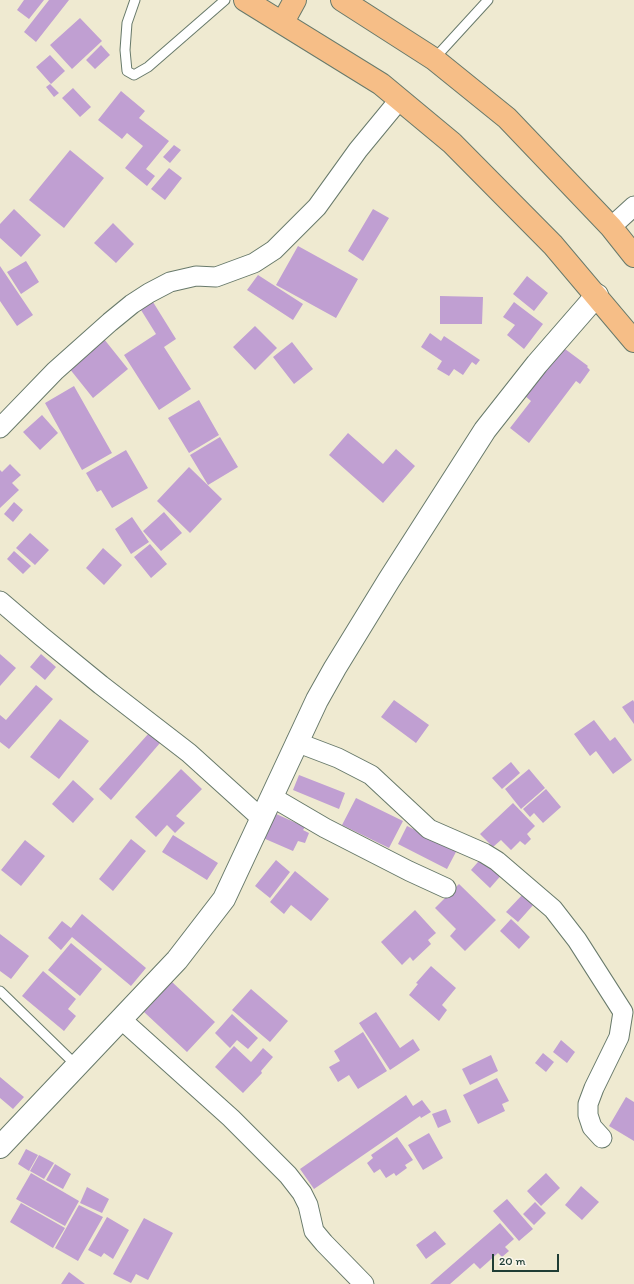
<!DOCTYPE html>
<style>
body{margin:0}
#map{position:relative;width:634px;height:1284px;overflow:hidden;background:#efead1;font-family:Itim,sans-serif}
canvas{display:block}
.scale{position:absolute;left:492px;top:1254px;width:67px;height:18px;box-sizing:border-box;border:2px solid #1f3d34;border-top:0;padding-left:5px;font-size:12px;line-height:14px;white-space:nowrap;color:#1f3d34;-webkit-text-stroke:3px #fbf7ec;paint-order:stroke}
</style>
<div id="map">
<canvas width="634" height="1284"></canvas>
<div class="scale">20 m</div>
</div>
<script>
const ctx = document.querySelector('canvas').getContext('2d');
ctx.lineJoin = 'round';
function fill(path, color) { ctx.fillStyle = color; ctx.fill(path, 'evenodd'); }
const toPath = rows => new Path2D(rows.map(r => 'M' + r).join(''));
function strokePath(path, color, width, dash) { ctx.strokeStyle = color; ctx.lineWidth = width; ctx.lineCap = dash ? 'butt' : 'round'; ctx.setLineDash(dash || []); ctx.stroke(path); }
const building = toPath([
 [24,0,44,0,29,19,17,10],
 [49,0,69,0,36,42,24,32],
 [80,18,102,41,72,69,50,45],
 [101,45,110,55,95,69,86,60],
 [50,55,65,71,51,84,36,67],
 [50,84,59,93,54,97,46,87],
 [73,88,91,107,80,117,62,98],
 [121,91,145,111,139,118,169,141,146,169,155,176,147,186,125,168,143,146,127,133,122,139,98,120],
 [174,145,181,150,170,163,163,157],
 [70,150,104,178,64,228,29,200],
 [169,168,182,178,165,200,151,189],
 [14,209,41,235,21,257,0,238,0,224],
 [373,209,389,218,363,261,348,251],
 [113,223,134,244,116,263,94,243],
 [298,246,358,279,336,318,276,285],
 [26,261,39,282,21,294,7,272],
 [0,266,33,315,17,326,0,301],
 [258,275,303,304,293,320,247,290],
 [527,276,548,293,534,311,513,294],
 [440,296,483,297,482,324,440,324],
 [153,302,176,339,164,347,191,389,159,410,124,355,156,334,141,310],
 [514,302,543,324,524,349,507,335,515,325,503,317],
 [255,326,277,348,255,370,233,347],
 [430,333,441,341,444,336,480,360,476,365,472,362,463,375,454,369,449,376,437,369,442,361,421,347],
 [104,339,128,369,93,398,69,368],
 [292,342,313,369,294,384,273,357],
 [561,346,588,366,587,367,590,370,580,384,576,381,529,443,510,428,531,401,524,395],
 [74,386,112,453,82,470,45,403],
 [199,400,219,435,189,453,168,418],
 [42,415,58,433,40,450,23,432],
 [348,433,383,464,396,449,415,466,383,503,329,455],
 [220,437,238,467,208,485,190,455],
 [126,450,148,488,112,508,101,490,97,492,86,473],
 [10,464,21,475,12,483,19,490,0,508,0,470,2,472],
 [189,467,222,499,190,533,157,501],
 [14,502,23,510,13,522,4,514],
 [164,512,182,533,161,551,143,531],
 [132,517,149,542,131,554,115,529],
 [30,533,49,550,35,565,16,548],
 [150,544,167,564,151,578,134,557],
 [103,548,122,565,104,585,86,568],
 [14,551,31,566,23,574,7,559],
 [0,654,16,668,0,686],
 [41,654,56,667,45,680,30,667],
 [36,685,53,699,9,749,0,742,0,715,6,720],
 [394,700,429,725,416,743,381,717],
 [633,700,634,702,634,724,622,707],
 [60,719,89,741,59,779,30,757],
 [594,720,610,741,615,737,632,760,613,774,596,751,590,756,574,734],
 [149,733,160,743,111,800,99,789],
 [511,762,520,773,502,789,492,778],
 [181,769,202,789,176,816,185,823,175,833,167,825,156,837,135,817],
 [529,769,545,788,521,809,505,789],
 [299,775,345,793,339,809,293,790],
 [73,780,94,799,73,823,52,804],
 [546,789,561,807,543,823,534,813,530,817,523,809],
 [356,798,403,821,389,848,342,825],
 [513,803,535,826,527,834,531,839,525,845,520,841,511,850,501,840,493,847,480,834],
 [274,813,305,827,303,830,309,833,305,843,298,841,293,851,263,838],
 [407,826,457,850,447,869,398,844],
 [173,835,218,863,207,880,162,852],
 [131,839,146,851,113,891,99,879],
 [25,840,45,856,21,886,1,870],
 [484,855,504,872,490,888,471,870],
 [276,860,290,872,270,898,255,886],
 [295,871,329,899,311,921,291,905,284,914,270,902],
 [459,884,496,920,465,951,450,936,456,929,435,908],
 [524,893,535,903,518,922,506,912],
 [415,910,436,933,428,940,431,944,413,961,410,957,402,965,381,942],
 [82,914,146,968,131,986,72,937,61,950,48,938,62,921,71,928],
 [511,919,530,937,519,949,500,931],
 [0,934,29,956,11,979,0,971],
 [71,943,102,969,80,996,48,970],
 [431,966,456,988,442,1005,447,1010,439,1021,409,995,418,984,416,983],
 [43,971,76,999,68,1009,76,1016,64,1031,22,996],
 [172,982,215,1022,187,1052,144,1012],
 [251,989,288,1021,270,1042,232,1010],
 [376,1012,400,1048,413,1039,420,1050,390,1070,359,1023],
 [232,1014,258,1038,248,1049,237,1040,230,1048,215,1033],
 [363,1032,387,1071,358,1089,349,1075,338,1082,329,1067,340,1061,334,1051],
 [561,1040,575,1052,567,1063,553,1052],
 [234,1046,251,1062,263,1048,273,1057,261,1071,262,1073,243,1093,215,1067],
 [543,1053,554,1062,546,1072,535,1063],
 [491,1055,498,1071,470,1085,462,1069],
 [0,1077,24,1097,13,1109,0,1098],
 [497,1078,509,1101,502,1104,505,1111,478,1124,463,1095],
 [406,1095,413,1106,422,1100,431,1112,421,1118,420,1116,314,1189,300,1169],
 [626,1097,634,1102,634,1141,609,1126],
 [446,1109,451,1122,438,1128,432,1114],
 [429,1133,443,1158,423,1170,408,1145],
 [397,1137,413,1160,405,1165,407,1168,396,1176,394,1173,386,1178,380,1169,374,1173,367,1163,373,1158,371,1155],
 [26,1149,38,1155,29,1171,18,1164],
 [39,1155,54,1163,44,1179,30,1171],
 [55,1164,71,1174,63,1189,46,1180],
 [31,1173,79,1201,65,1226,16,1199],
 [546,1173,560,1188,541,1206,527,1191],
 [581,1186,599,1202,582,1220,565,1205],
 [87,1187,109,1199,102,1213,80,1203],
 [507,1199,533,1229,519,1241,493,1211],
 [535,1202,546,1213,534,1225,523,1214],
 [21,1203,65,1228,53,1248,10,1222],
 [79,1205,103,1217,78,1261,55,1248],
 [107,1217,129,1230,113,1259,104,1253,101,1257,88,1250],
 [144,1218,173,1233,148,1280,136,1274,131,1283,113,1274],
 [500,1223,514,1239,505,1247,509,1251,502,1257,498,1253,480,1269,474,1263,450,1284,430,1284],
 [435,1231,446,1244,426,1259,416,1245],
 [69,1272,85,1284,61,1284]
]);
const service = toPath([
 [135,0,127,23,125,50,127,71,134,75,148,67,225,0],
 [434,59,488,0],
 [0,991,77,1066]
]);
const minor = toPath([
 [611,227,634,206],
 [0,428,55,371,110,322,132,304,149,293,170,282,196,276,216,277,254,263,274,250,317,207,358,150,400,99],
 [0,601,41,636,101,685,189,753,262,819],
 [296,742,338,758,371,775,429,829,484,853,497,861,553,909,577,940,623,1012,619,1037,594,1088,588,1104,588,1115,592,1127,602,1138],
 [272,797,325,828,409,871,446,888],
 [122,1020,231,1118,288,1175,302,1193,308,1205,314,1231,324,1243,364,1284]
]);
const tertiary = toPath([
 [0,1147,177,960,224,899,317,700,335,668,389,580,485,430,537,364,597,295]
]);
const trunk = toPath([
 [245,0,381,84,452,143,553,245,634,341],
 [342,0,434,59,507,118,611,227,634,256],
 [283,22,295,0]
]);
fill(building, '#c09fd2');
strokePath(service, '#687a6b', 11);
strokePath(minor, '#687a6b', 21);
strokePath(tertiary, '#687a6b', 24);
strokePath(trunk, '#687a6b', 24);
strokePath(service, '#fff', 9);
strokePath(minor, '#fff', 19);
strokePath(tertiary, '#fff', 22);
strokePath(trunk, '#f6be87', 22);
</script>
